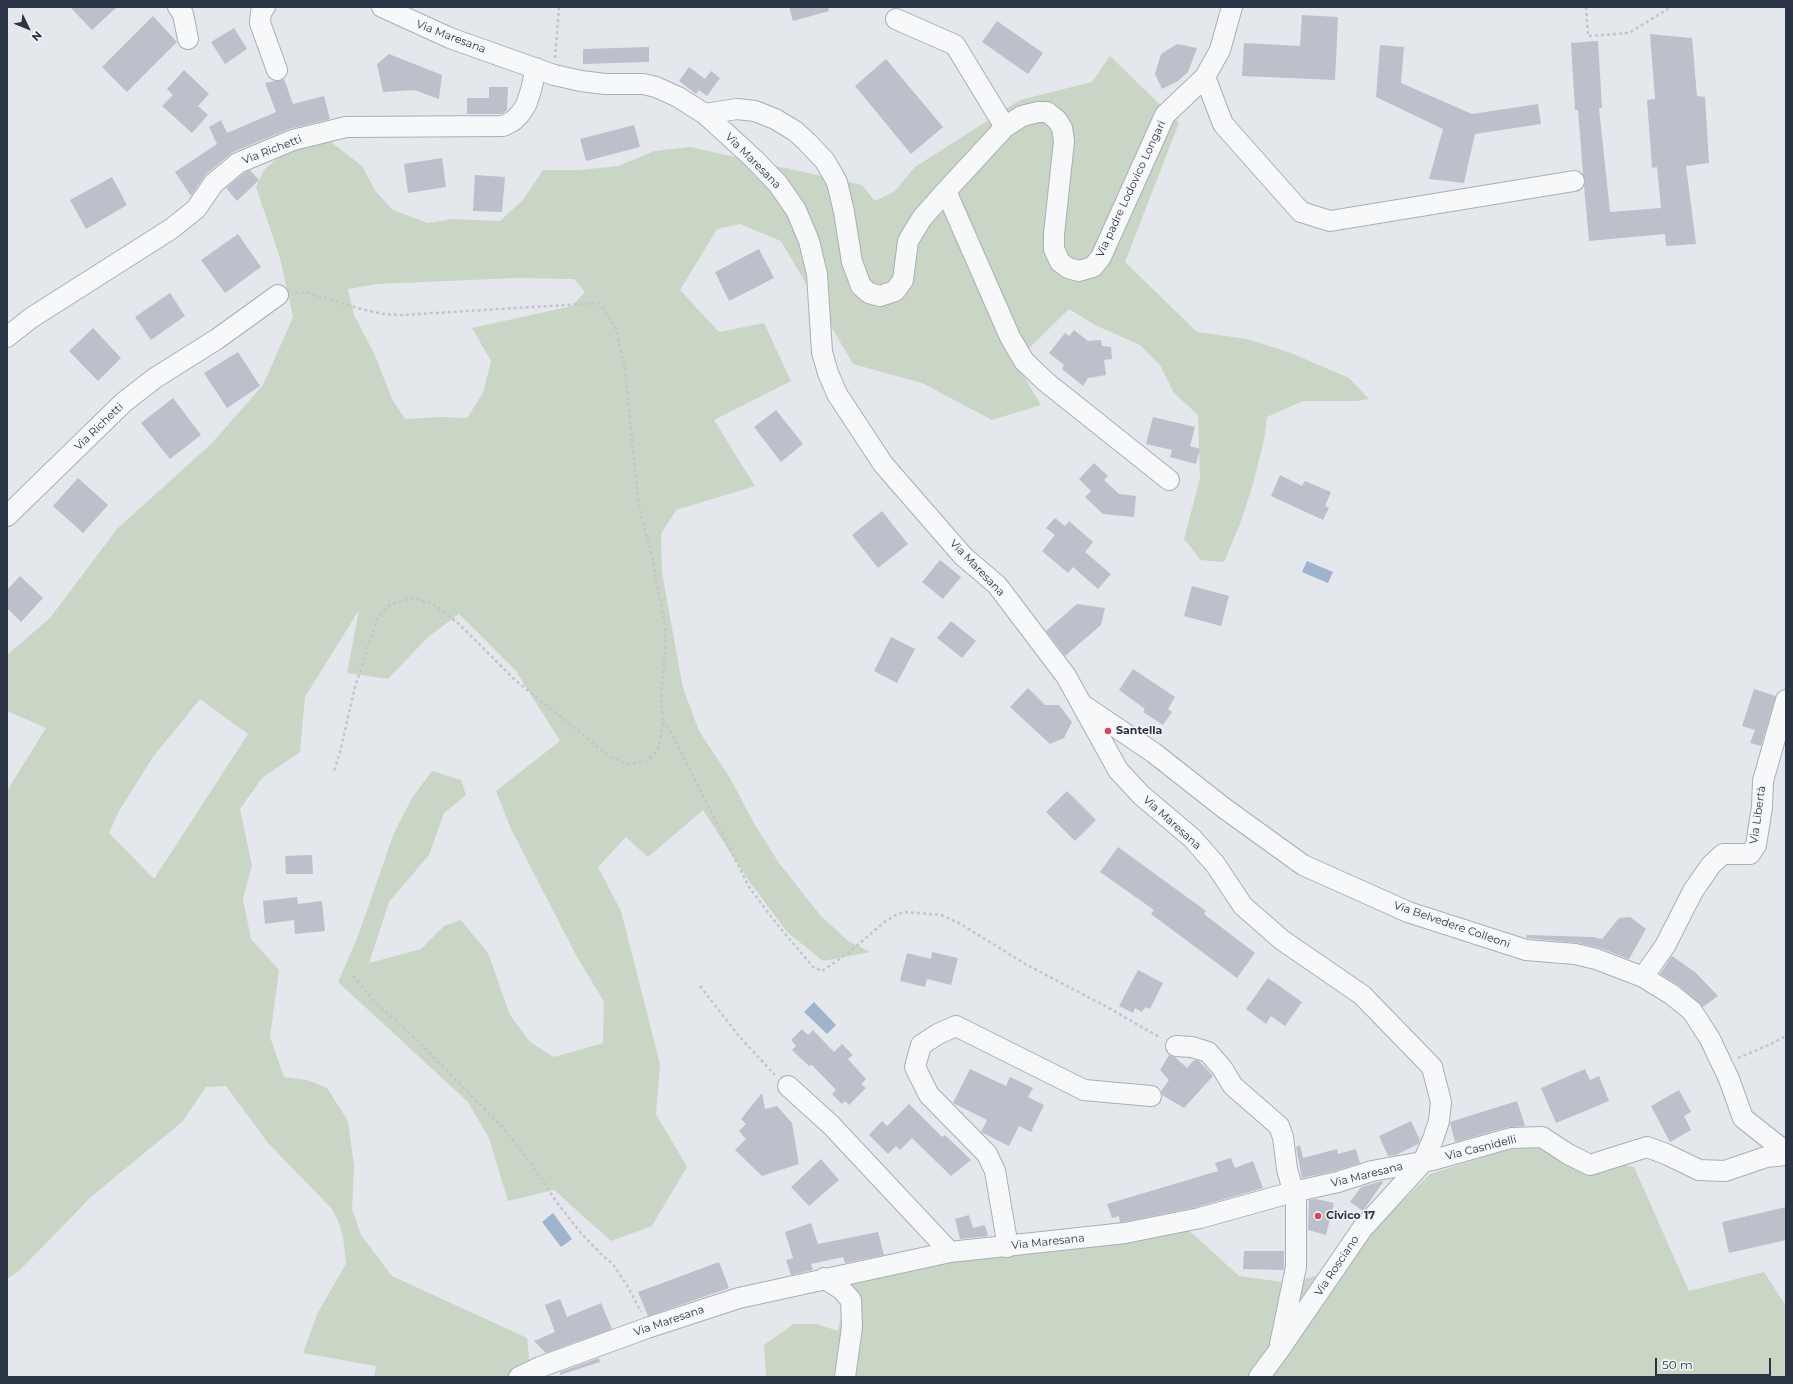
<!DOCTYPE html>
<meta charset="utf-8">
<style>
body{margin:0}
#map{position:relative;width:1793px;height:1384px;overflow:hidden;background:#e4e7ec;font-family:Montserrat,sans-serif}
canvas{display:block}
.frame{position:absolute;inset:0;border:8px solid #2b3445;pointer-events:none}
.north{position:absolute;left:8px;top:8px;width:40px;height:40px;-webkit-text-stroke:3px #f4f6f9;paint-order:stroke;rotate:133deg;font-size:11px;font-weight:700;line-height:16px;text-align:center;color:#2b3445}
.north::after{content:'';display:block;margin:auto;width:14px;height:18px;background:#2b3445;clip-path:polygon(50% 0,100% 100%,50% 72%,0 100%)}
.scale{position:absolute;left:1655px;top:1358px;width:116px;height:18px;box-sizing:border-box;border:2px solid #2b3445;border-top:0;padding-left:5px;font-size:12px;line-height:14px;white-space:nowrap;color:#2b3445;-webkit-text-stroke:3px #f4f6f9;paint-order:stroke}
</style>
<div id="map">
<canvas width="1793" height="1384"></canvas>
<div class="frame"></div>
<div class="north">N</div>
<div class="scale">50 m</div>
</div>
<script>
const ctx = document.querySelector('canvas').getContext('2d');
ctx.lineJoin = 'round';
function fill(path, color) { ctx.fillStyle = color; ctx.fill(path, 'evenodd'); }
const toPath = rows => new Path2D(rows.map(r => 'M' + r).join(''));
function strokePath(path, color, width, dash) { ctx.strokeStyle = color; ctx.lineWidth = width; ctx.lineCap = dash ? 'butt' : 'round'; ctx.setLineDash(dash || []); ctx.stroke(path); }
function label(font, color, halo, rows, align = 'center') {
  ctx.font = font + ' Montserrat,sans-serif'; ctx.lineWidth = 3; ctx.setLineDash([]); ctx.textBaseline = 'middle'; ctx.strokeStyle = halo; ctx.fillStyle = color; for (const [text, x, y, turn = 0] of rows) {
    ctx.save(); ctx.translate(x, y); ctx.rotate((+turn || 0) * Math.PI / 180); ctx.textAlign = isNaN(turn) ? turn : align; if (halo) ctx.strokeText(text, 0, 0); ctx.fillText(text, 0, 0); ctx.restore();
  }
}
const green = toPath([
 [1110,56,1179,123,1125,262,1197,332,1247,339,1291,353,1349,378,1369,399,1356,401,1303,401,1267,417,1264,440,1253,484,1240,524,1224,562,1201,560,1184,539,1200,478,1198,415,1174,393,1160,365,1140,345,1095,325,1069,309,1015,362,1041,405,992,420,922,383,853,364,781,241,740,224,717,229,680,290,719,332,764,323,791,381,714,420,755,486,676,510,661,534,662,573,683,688,699,731,730,778,755,825,779,863,820,915,848,941,870,952,823,961,787,932,749,881,703,810,648,857,626,837,598,867,621,911,660,1064,656,1114,687,1167,652,1226,611,1241,554,1190,508,1201,489,1138,468,1102,338,982,358,936,394,833,412,798,432,771,461,780,466,795,444,813,429,855,389,902,369,963,421,949,444,926,461,920,488,953,510,1015,530,1042,554,1057,603,1043,604,1002,577,957,511,829,496,791,560,741,516,671,459,614,428,637,388,679,347,673,359,610,305,697,300,752,262,778,240,809,252,865,243,899,251,939,279,970,270,1037,284,1077,307,1080,327,1088,348,1121,354,1166,352,1209,361,1235,392,1276,527,1338,531,1377,374,1377,376,1366,303,1353,318,1312,346,1264,343,1237,339,1223,332,1209,268,1143,226,1086,206,1087,182,1122,92,1196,19,1271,7,1279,7,791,46,728,7,711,7,655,50,618,117,529,212,443,263,385,293,317,280,258,256,187,264,170,280,156,311,144,331,142,362,166,376,192,393,210,428,223,452,219,500,221,523,200,543,170,580,170,618,166,655,151,690,147,862,185,875,201,895,191,915,167,1020,100,1092,82],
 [516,278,574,279,585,292,572,306,472,328,491,361,483,393,467,418,441,417,405,419,392,399,374,353,354,315,348,289,377,284],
 [200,699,248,734,154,879,109,833,119,811,153,757],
 [1557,1134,1593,1159,1634,1167,1689,1291,1764,1272,1786,1306,1786,1377,766,1377,764,1345,794,1324,817,1324,838,1331,847,1286,903,1269,1028,1252,1184,1226,1239,1276,1290,1283,1344,1268,1386,1217,1430,1174]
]);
const water = toPath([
 [1307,561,1333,572,1328,583,1302,572],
 [814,1002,836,1025,827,1034,804,1012],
 [553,1213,572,1239,561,1247,542,1222]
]);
const building = toPath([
 [70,7,117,7,92,30],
 [789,7,828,7,829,11,793,21],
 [1302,15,1338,17,1335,80,1242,76,1244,43,1300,46],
 [153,16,177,42,127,92,102,67],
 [997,21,1043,53,1028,74,982,42],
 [234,28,247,49,225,64,211,42],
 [1650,34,1692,38,1697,96,1705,97,1709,163,1686,166,1696,244,1666,246,1665,234,1589,241,1584,186,1585,180,1583,174,1578,110,1575,110,1571,43,1598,41,1602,108,1599,108,1610,212,1661,208,1657,167,1652,168,1647,100,1655,99],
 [1177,44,1197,48,1188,72,1178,81,1162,89,1155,74,1161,54],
 [1380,45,1404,47,1401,83,1472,114,1538,104,1541,124,1475,134,1464,183,1429,179,1443,129,1376,97],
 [649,47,649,62,583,64,583,49],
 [389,54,442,75,439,99,414,90,383,92,377,64],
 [886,59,943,127,911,154,855,86],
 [689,67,705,79,711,71,720,78,707,96,699,90,696,94,679,81],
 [184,70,209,94,198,106,208,115,192,133,162,106,173,95,167,89],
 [284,79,293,104,324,96,330,119,289,129,233,152,206,174,191,196,175,172,217,144,209,127,221,120,227,133,276,112,265,83],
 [489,87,508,87,507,110,502,114,467,114,467,98,489,98],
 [634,125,640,147,586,161,580,139],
 [442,158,446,187,408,193,404,164],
 [250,170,259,180,237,201,226,188,244,173],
 [475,175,505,177,502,212,473,211],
 [112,177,127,205,86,229,70,200],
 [238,234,261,267,225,293,201,260],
 [759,249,774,278,729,301,715,272],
 [170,293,185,316,151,340,135,317],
 [93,328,121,358,98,381,69,351],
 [1074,330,1088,341,1101,340,1102,346,1111,347,1112,359,1104,360,1106,375,1088,378,1083,386,1062,369,1064,365,1049,353,1065,333,1069,336],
 [238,352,260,386,227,408,204,373],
 [173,398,201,435,170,459,141,423],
 [776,410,803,444,781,462,754,427],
 [1153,417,1195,427,1190,446,1200,449,1196,464,1170,457,1172,450,1146,444],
 [1094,463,1108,476,1104,480,1119,494,1136,496,1134,517,1103,514,1085,497,1091,491,1079,479],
 [1280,475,1302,486,1305,481,1331,492,1325,506,1329,508,1323,520,1271,496],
 [78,478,108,505,83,533,53,506],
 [882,511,908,544,878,568,852,535],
 [1055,518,1065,526,1069,521,1093,542,1085,552,1111,574,1098,589,1073,567,1068,573,1042,551,1055,535,1046,528],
 [940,560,961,577,943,599,922,582],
 [20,576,43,598,21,622,7,608,7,590],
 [1192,586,1229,596,1221,626,1184,616],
 [1077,604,1105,608,1101,625,1065,656,1046,631],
 [951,621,976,641,962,658,937,638],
 [891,637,915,649,897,683,874,671],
 [1133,669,1175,697,1168,709,1172,712,1163,725,1143,712,1145,709,1119,690],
 [1028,688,1045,705,1059,705,1072,722,1064,738,1050,744,1010,707],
 [1754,689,1776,696,1761,746,1750,743,1755,730,1742,726],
 [1067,791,1096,820,1075,841,1046,812],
 [1118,847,1206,911,1204,914,1255,953,1237,978,1151,914,1154,910,1100,872],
 [312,855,313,874,286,874,285,856],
 [297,897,298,904,322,901,325,931,295,934,294,920,265,924,263,901],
 [1630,917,1646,929,1629,959,1600,948,1578,943,1526,938,1527,935,1593,937,1602,939,1619,918],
 [932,952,958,958,951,985,927,979,925,987,900,981,907,953,931,959],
 [1672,956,1695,972,1718,996,1703,1007,1678,985,1660,974],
 [1138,970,1163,983,1150,1009,1145,1007,1142,1012,1135,1008,1133,1013,1119,1006],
 [1268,978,1302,1002,1285,1026,1271,1016,1266,1024,1246,1009],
 [802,1029,808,1035,813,1030,834,1052,842,1044,853,1055,848,1059,866,1079,861,1084,866,1088,849,1105,845,1101,842,1104,832,1094,836,1090,812,1065,809,1066,792,1050,796,1046,791,1040],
 [1169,1055,1176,1058,1187,1068,1194,1060,1199,1061,1213,1076,1184,1108,1162,1095,1161,1091,1169,1080,1160,1070],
 [970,1069,1006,1086,1010,1077,1033,1088,1028,1097,1044,1105,1031,1132,1019,1126,1009,1146,981,1132,987,1120,953,1103],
 [1585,1069,1590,1080,1599,1076,1609,1101,1556,1123,1541,1088],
 [1679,1090,1691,1112,1684,1116,1691,1130,1670,1142,1651,1106],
 [762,1093,765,1109,777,1106,792,1123,799,1164,762,1176,735,1150,746,1139,739,1131,746,1124,741,1119],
 [1517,1101,1525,1126,1508,1127,1455,1142,1450,1122],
 [909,1104,942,1137,945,1135,971,1160,951,1176,912,1138,900,1150,896,1146,888,1154,869,1135,882,1121,887,1126],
 [1411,1121,1420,1140,1418,1144,1396,1155,1388,1156,1379,1136],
 [1300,1145,1303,1158,1337,1149,1338,1154,1356,1149,1360,1163,1335,1171,1302,1178,1296,1147],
 [1231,1158,1235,1168,1253,1161,1263,1188,1197,1207,1123,1222,1120,1222,1119,1216,1112,1218,1107,1204,1218,1171,1215,1163],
 [821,1159,839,1180,809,1206,791,1187],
 [1382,1181,1383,1182,1363,1211,1350,1202,1361,1187],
 [1316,1199,1334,1203,1326,1235,1308,1230,1309,1200],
 [1786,1207,1786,1240,1729,1253,1722,1222],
 [969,1215,973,1228,985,1225,988,1236,960,1239,955,1219],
 [811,1223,818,1244,878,1232,884,1255,845,1263,843,1257,811,1264,813,1270,791,1275,786,1260,793,1258,785,1232],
 [1244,1251,1284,1251,1284,1270,1243,1269],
 [719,1262,729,1288,648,1316,638,1292],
 [560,1299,567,1317,601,1303,612,1329,546,1353,534,1341,555,1332,545,1305],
 [599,1358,600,1362,560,1375,560,1372]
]);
const path = toPath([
 [1586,7,1588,36,1629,33,1671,7],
 [555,58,559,7],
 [295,293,305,292,361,309,383,314,402,315,599,303,606,312,617,331,625,371,639,507,652,557,665,627,665,653,661,698,663,721,658,750,647,761,628,764,610,757,514,679,459,624,433,604,413,598,391,604,377,619,355,687,340,752,334,771],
 [663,721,671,732,749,887,776,923,813,967,822,971,851,951,883,923,896,915,904,912,941,915,959,923,1027,965,1109,1008,1161,1038],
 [353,976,374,1001,416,1039,505,1130,532,1165,556,1201,580,1232,602,1255,613,1264,628,1287,641,1312],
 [700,986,738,1035,775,1075],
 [1738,1058,1771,1044,1786,1036]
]);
const minor = toPath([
 [178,7,183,14,188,39],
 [265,7,261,12,260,23,277,70],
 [382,7,450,38,554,75,581,81,605,84,643,84,656,87,678,97,705,114,754,159,778,184,796,210,809,241,817,274,822,352,828,373,837,394,883,464,963,556,997,585,1066,676,1118,770,1141,795,1192,838,1215,864,1243,906,1282,940,1362,995,1432,1067,1441,1102,1439,1121,1433,1139,1423,1162,1362,1229,1277,1353,1259,1377],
 [896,19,955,45,1005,127],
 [1205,77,1223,124,1301,212,1330,221,1574,181],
 [705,114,737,109,755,111,775,119,795,131,807,142,825,161,837,182,844,212,852,262,861,286,869,293,880,296,895,291,903,280,908,241,922,218,946,191,1005,127,1022,116,1038,112,1047,112,1057,120,1062,128,1064,141,1054,234,1054,249,1060,262,1068,268,1079,271,1093,267,1101,257,1165,115,1205,77,1220,50,1232,7],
 [946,191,1010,337,1024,361,1046,382,1169,480],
 [7,337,31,318,171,229,196,209,214,183,238,163,293,140,346,127,503,126,513,121,520,114,526,105,531,90,536,68],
 [7,516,124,402,155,378,217,339,278,295],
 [1086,707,1154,753,1224,808,1303,865,1408,912,1526,950,1575,954,1596,959,1643,977,1671,994,1692,1011,1710,1039,1729,1079,1743,1118,1786,1152],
 [1643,977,1665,946,1693,891,1711,865,1723,854,1750,854,1756,845,1762,807,1763,781,1786,700],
 [1176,1046,1192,1047,1208,1052,1222,1068,1233,1086,1279,1126,1283,1137,1287,1169,1296,1201,1296,1267,1280,1344],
 [788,1086,831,1125,950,1252],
 [1008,1247,995,1171,987,1154,929,1095,915,1067,921,1045,938,1034,956,1026,1084,1090,1151,1096],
 [824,1278,841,1289,851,1300,852,1327,845,1377],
 [519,1377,540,1367,647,1328,739,1298,950,1252,1125,1233,1200,1218,1293,1192,1338,1182,1372,1171,1433,1160,1511,1138,1542,1137,1568,1154,1590,1165,1647,1147,1666,1154,1699,1170,1725,1171,1766,1157,1786,1155]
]);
const markers = [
 [1108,731,4,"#d1495b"],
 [1318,1216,4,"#d1495b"]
];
const streetNames = [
 ["Via Maresana",451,37,21],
 ["Via Richetti",272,150,-21],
 ["Via Maresana",753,161,45],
 ["Via padre Lodovico Longari",1131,189,-65],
 ["Via Richetti",99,427,-44],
 ["Via Maresana",977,568,46],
 ["Via Libertà",1758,815,-82],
 ["Via Maresana",1172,823,42],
 ["Via Belvedere Colleoni",1452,925,19],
 ["Via Casnidelli",1481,1148,-14],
 ["Via Maresana",1367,1175,-14],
 ["Via Maresana",1048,1242,-6],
 ["Via Rosciano",1337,1266,-56],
 ["Via Maresana",669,1321,-19]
];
const poiNames = [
 ["Santella",1116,731],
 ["Civico 17",1326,1216]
];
fill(green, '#c9d6c5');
fill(water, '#9fb4cc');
fill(building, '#bbc0ca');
strokePath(minor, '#a9aeb7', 22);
strokePath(path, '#c2c5cb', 2.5, [3, 3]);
strokePath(minor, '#f7f8fa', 20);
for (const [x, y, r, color] of markers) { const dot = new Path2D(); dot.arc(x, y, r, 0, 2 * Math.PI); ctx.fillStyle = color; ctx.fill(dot); strokePath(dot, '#f4f6f9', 1.5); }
label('11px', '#2b3445', '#f4f6f9', streetNames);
label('bold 11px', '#2b3445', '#f4f6f9', poiNames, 'left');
</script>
